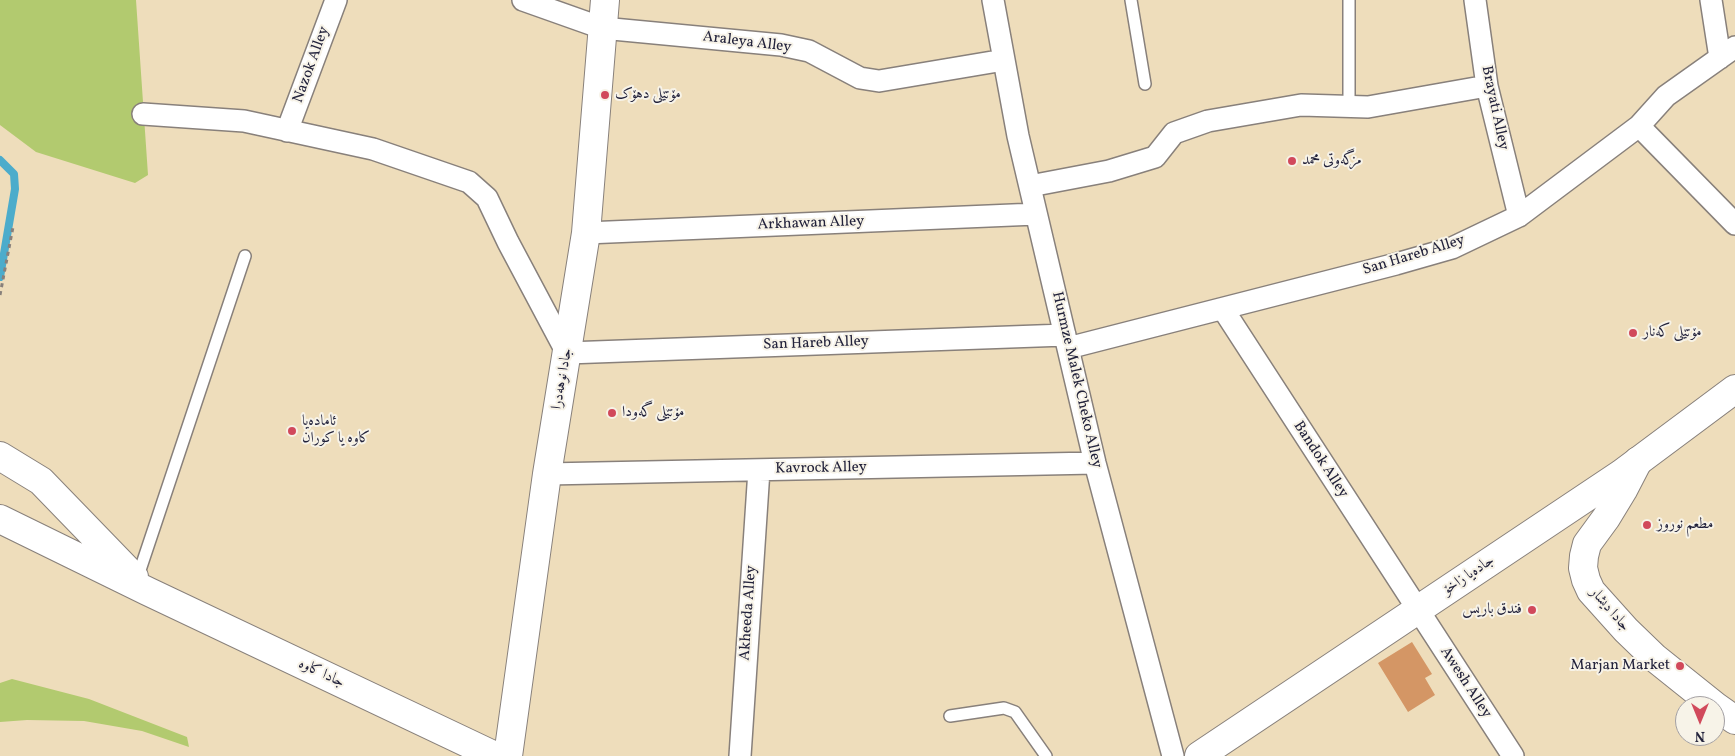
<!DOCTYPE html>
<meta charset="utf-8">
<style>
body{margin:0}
#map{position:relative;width:1735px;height:756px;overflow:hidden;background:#edb;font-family:Vollkorn,serif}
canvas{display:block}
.north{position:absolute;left:1675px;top:696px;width:50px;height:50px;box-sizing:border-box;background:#f7f3e8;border:1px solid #a29fa3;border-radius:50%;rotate:180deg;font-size:14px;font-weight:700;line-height:20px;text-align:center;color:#22223b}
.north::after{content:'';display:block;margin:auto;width:18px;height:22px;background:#d1495b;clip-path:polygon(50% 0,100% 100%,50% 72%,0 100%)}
</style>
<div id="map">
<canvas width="1735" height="756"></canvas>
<div class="north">N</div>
</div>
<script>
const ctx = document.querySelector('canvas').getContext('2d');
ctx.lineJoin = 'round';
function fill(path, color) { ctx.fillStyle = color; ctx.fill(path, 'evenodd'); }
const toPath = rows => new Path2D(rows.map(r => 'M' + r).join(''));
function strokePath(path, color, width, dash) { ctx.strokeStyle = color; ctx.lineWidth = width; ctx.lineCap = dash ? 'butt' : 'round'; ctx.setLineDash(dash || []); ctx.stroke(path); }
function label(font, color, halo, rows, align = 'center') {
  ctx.font = font + ' Vollkorn,Amiri,serif'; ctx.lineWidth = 4; ctx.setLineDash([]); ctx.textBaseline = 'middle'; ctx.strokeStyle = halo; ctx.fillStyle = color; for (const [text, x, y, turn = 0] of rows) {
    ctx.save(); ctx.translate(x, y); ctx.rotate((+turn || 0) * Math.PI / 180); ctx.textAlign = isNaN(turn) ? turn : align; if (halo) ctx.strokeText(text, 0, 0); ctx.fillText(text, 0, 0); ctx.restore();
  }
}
const green = toPath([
 [0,0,136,0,148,175,135,183,36,152,0,125],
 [12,679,89,699,187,737,189,747,142,731,84,721,27,720,0,722,0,683]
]);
const stream = toPath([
 [0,160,14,174,15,189,0,277]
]);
const building = toPath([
 [1412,642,1432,674,1425,678,1435,695,1408,712,1378,663]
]);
const path = toPath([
 [0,295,13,227]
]);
const service = toPath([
 [1131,0,1145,84],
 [1349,0,1349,106],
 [137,579,245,256],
 [950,716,1004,708,1015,712,1046,756]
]);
const minor = toPath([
 [523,0,602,28,781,45,809,51,860,78,879,81,1004,60],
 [993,0,1018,136,1095,463,1173,756],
 [1475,0,1487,86,1519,216],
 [1711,0,1720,58],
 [143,114,244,121,373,149,469,182,487,198,508,242,567,353,1065,335],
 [1639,126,1735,224],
 [287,131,336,0],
 [1030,186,1109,171,1155,157,1174,133,1208,121,1301,105,1368,107,1487,86],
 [586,233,1036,214],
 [1223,309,1513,756],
 [1068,348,1396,264,1452,248,1519,216,1639,126,1666,96,1735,47],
 [547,474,1095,463],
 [740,756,759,470]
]);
const tertiary = toPath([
 [1638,461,1623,490,1606,518,1587,544,1584,556,1583,568,1586,580,1591,591,1626,630,1655,658,1715,706],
 [1715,706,1735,720],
 [508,756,547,474,586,233,605,0]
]);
const trunk = toPath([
 [0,456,41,481,134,577],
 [0,519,147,591,495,756],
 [1199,756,1621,474,1735,389]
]);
const markers = [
 [605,95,5,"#d1495b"],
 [1292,161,5,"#d1495b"],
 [1633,333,5,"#d1495b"],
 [612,413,5,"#d1495b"],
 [292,431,5,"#d1495b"],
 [1647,525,5,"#d1495b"],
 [1532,610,5,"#d1495b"],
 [1680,666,5,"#d1495b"]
];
const streetNames = [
 ["Araleya Alley",747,43,7],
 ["Nazok Alley",312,65,-70],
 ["Brayati Alley",1494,108,78],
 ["Arkhawan Alley",811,224,-2],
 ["San Hareb Alley",1414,256,-17],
 ["San Hareb Alley",816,344,-2],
 ["جادا نوهەدرا",563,379,-80],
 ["Hurmze Malek Cheko Alley",1076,380,77],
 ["Bandok Alley",1320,460,57],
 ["Kavrock Alley",821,469,-1],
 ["جادەیا زاخۆ",1469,576,-34],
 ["جادا دیشار",1609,610,49],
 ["Akheeda Alley",749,613,-86],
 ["جادا کاوه‌",321,674,25],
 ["Awesh Alley",1465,683,57]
];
const poiNames = [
 ["مۆتێلی دهۆک",615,95],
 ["مزگەوتی محمد",1302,161],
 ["مۆتێلی کەنار",1643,333],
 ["مۆتێلی گەودا",622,413],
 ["ئاماده‌یا",302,422],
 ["کاوه‌ یا کوران",302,439],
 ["مطعم نوروز",1657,525],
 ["فندق باريس",1522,610,"right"],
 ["Marjan Market",1670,666,"right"]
];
fill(green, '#b2ca6f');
strokePath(stream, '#4caccb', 8);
fill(building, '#d49665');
strokePath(service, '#88807b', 14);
strokePath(minor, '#88807b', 24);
strokePath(tertiary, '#88807b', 30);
strokePath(trunk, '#88807b', 30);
strokePath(path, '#88807b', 3, [4, 4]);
strokePath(service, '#fff', 11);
strokePath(minor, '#fff', 21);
strokePath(tertiary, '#fff', 28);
strokePath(trunk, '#fff', 28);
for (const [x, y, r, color] of markers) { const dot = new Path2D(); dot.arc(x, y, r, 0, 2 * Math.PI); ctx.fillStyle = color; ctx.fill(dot); strokePath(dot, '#f7f3e8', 2); }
label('15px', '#22223b', '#f7f3e8', streetNames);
label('15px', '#22223b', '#f7f3e8', poiNames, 'left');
</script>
